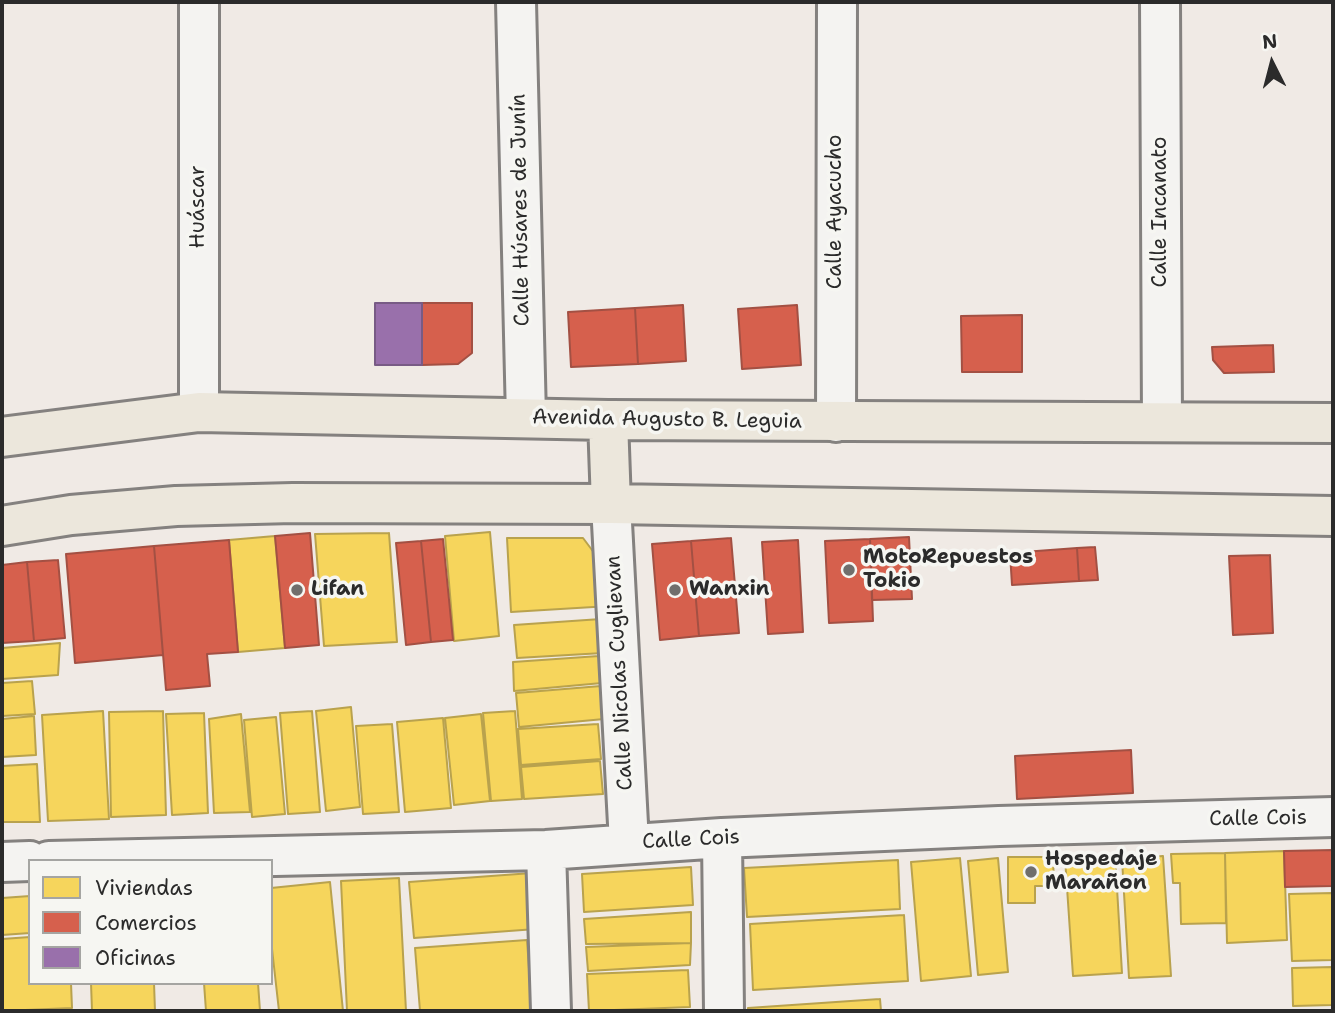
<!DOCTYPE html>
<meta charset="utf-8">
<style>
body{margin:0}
#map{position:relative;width:1335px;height:1013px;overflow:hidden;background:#f0eae5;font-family:"Shantell Sans",sans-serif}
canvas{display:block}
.frame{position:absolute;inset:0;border:4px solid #2b2b2b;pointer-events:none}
.legend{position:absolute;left:28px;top:859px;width:245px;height:126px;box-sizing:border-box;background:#f6f6f2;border:2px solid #a5a5a2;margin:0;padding:9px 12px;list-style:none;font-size:21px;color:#2b2b2b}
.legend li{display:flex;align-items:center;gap:14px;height:35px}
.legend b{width:35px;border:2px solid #a5a5a2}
.north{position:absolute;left:1237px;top:28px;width:70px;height:70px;-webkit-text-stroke:5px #f6f6f2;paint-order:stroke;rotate:354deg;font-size:19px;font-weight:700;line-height:28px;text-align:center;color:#2b2b2b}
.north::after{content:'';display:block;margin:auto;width:24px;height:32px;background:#2b2b2b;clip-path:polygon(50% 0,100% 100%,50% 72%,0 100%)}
</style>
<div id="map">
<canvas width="1335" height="1013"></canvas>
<div class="frame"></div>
<ul class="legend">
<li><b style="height:19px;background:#f6d55c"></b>Viviendas</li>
<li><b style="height:19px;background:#d6604d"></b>Comercios</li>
<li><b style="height:19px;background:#9970ab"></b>Oficinas</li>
</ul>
<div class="north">N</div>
</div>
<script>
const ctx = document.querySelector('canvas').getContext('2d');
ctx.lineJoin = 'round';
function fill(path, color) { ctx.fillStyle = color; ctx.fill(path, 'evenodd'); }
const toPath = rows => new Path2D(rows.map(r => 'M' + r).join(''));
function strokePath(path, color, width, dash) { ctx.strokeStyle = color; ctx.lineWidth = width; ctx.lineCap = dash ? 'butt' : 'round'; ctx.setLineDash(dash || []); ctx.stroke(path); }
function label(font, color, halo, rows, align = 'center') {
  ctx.font = font + ' "Shantell Sans",sans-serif'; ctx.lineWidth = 7; ctx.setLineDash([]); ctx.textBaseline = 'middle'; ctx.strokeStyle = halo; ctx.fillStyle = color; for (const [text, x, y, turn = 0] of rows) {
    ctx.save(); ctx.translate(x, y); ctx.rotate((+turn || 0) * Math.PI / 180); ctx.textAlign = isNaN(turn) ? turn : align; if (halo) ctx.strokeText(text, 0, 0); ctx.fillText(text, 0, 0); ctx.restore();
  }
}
const homes = toPath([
 [490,532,499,636,454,641,445,536,490,532],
 [389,533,397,642,324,646,315,534,389,533],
 [275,536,285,648,238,652,229,540,275,536],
 [507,538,583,538,604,566,610,606,511,612,507,538],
 [601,619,603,653,517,658,514,625,601,619],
 [60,643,58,675,2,679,2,648,60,643],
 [599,656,602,683,514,691,513,662,599,656],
 [32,681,35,714,2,716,2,683,32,681],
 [601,686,604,719,519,727,516,693,601,686],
 [351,707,360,807,326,811,316,711,351,707],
 [103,711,109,819,48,821,42,715,103,711],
 [163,711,166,815,111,817,109,712,163,711],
 [312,711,320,812,288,814,280,713,312,711],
 [515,711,522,799,491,801,483,713,515,711],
 [204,713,208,813,172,815,166,714,204,713],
 [241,714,250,812,214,813,209,719,241,714],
 [481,714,490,801,454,805,445,718,481,714],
 [34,716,36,755,2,757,2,719,34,716],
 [276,717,285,814,252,817,244,720,276,717],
 [443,718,451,808,405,812,397,722,443,718],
 [392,724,399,812,363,814,356,726,392,724],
 [598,724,601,759,521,765,518,729,598,724],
 [600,761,603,794,524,799,521,767,600,761],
 [37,764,40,822,2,822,2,766,37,764],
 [1284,851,1287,940,1227,943,1225,853,1284,851],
 [1225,853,1226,923,1181,924,1180,883,1173,883,1171,854,1225,853],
 [1115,854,1122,973,1073,976,1065,858,1115,854],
 [1163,856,1171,976,1129,978,1122,859,1163,856],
 [1008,857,1053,857,1054,886,1035,886,1035,903,1008,903,1008,857],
 [960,858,971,976,921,981,911,862,960,858],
 [998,858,1008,972,978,975,968,861,998,858],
 [898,860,900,909,747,917,744,868,898,860],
 [691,867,693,905,584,912,582,874,691,867],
 [532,873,536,929,414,938,409,882,532,873],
 [399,878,406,1011,347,1011,341,881,399,878],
 [330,882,343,1011,279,1011,271,940,271,888,330,882],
 [1333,893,1333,960,1292,961,1289,894,1333,893],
 [30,896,30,933,2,935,2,898,30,896],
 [691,912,691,943,586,944,584,919,691,912],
 [904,915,908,981,753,990,750,924,904,915],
 [30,937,30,983,71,983,72,1008,2,1011,2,939,30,937],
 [527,940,532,1011,420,1011,415,948,527,940],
 [691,943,690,965,588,971,586,947,691,943],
 [1333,967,1333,1005,1293,1006,1292,968,1333,967],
 [688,970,690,1007,589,1011,587,974,688,970],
 [91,983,154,983,155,1011,92,1011,91,983],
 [204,983,258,983,260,1011,206,1011,204,983],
 [880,999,881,1011,748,1011,748,1008,880,999]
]);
const shops = toPath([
 [422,303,472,303,472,353,458,364,422,365,422,303],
 [683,305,686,361,638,364,635,308,683,305],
 [797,305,801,365,742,369,738,309,797,305],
 [635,308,638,364,571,367,568,312,635,308],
 [1022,315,1022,372,962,372,961,316,1022,315],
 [1273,345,1274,372,1224,373,1213,360,1212,347,1273,345],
 [310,533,319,645,285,648,275,536,310,533],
 [909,537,912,599,872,600,870,539,909,537],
 [731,538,739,633,699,636,691,541,731,538],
 [443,539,453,640,431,642,421,541,443,539],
 [870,539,873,621,829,623,825,541,870,539],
 [229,540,238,652,207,654,210,686,166,690,154,546,229,540],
 [798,540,803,632,768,634,762,542,798,540],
 [421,541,431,642,406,645,396,543,421,541],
 [691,541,699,636,660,640,652,544,691,541],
 [154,546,163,655,75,663,66,554,154,546],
 [1095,547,1098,580,1079,581,1077,548,1095,547],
 [1077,548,1079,581,1012,585,1010,553,1077,548],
 [1270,555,1273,633,1233,635,1229,556,1270,555],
 [58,560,65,638,34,641,27,562,58,560],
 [27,562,34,641,2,643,2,565,27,562],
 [1131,750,1133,793,1017,799,1015,756,1131,750],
 [1333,850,1333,886,1285,887,1284,851,1333,850]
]);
const offices = toPath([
 [375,303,422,303,422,365,375,365,375,303]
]);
const minor = toPath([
 [199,2,199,412],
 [516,2,526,418],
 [1160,2,1162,422],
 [836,422,837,2],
 [611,504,629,843],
 [722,838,724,1011],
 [546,850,551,1011],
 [49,861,546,850,722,838,999,826,1333,817],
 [2,862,30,861]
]);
const primary = toPath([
 [608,420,611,504],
 [2,437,199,412,608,420,1333,423],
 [2,526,71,515,176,506,293,503,611,504,1333,516]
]);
const markers = [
 [849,570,7,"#706e6c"],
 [297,590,7,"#706e6c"],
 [675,590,7,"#706e6c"],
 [1031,872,7,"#706e6c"]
];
const streetNames = [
 ["Huáscar",199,207,-90],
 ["Calle Húsares de Junín",521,210,-91],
 ["Calle Ayacucho",836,212,-90],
 ["Calle Incanato",1161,212,-90],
 ["Avenida Augusto B. Leguia",667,420,1],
 ["Calle Nicolas Cuglievan",620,673,-93],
 ["Calle Cois",1258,819,-1],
 ["Calle Cois",691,840,-3]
];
const poiNames = [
 ["MotoRepuestos",863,558],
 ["Tokio",863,582],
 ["Lifan",311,590],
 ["Wanxin",689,590],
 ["Hospedaje",1045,860],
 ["Marañon",1045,884]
];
fill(homes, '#f6d55c');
strokePath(homes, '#b9a24d', 2);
fill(shops, '#d6604d');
strokePath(shops, '#a35043', 2);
fill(offices, '#9970ab');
strokePath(offices, '#785b85', 2);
strokePath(minor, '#84817f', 44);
strokePath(primary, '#84817f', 44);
strokePath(minor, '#f4f3f1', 38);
strokePath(primary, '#ece7dc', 38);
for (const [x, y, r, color] of markers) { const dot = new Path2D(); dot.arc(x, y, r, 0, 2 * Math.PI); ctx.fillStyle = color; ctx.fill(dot); strokePath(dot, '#f6f6f2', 2.5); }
label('21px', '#2b2b2b', '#f6f6f2', streetNames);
label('bold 21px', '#2b2b2b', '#f6f6f2', poiNames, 'left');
</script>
